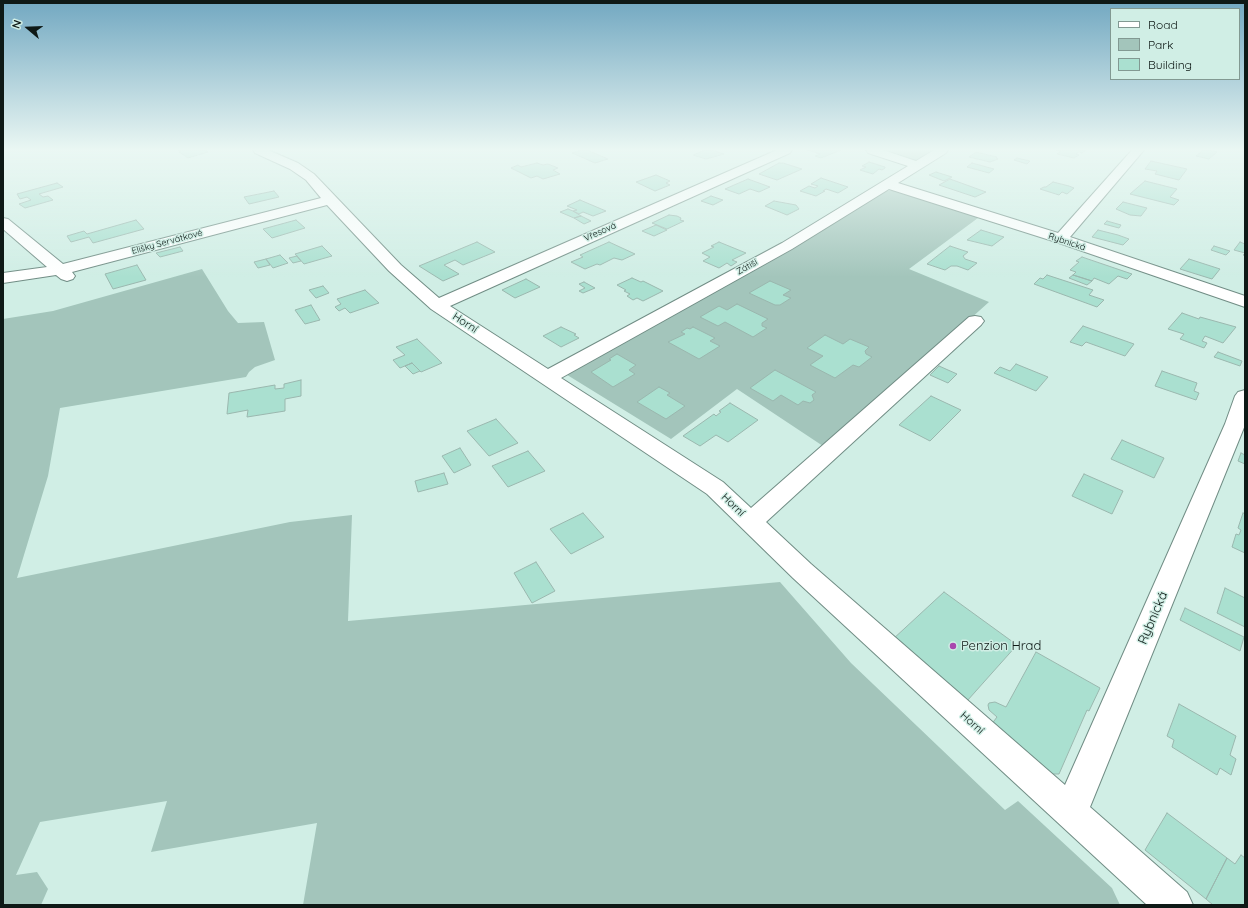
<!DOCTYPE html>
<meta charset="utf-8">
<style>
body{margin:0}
#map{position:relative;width:1248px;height:908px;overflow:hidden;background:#d0eee5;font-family:Quicksand,sans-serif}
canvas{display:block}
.frame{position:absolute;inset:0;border:4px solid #0e1916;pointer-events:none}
.legend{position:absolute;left:1110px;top:8px;width:130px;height:72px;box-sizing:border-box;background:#d0eee5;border:1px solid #829992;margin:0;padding:5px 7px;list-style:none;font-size:12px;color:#0e1916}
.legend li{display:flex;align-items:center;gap:8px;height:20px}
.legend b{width:20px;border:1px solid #829992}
.north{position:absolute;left:8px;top:8px;width:40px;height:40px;-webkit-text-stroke:3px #d0eee5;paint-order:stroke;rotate:289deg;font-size:11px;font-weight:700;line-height:16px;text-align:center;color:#0e1916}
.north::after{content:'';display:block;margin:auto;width:14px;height:18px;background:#0e1916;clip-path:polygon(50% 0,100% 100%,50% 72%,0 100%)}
</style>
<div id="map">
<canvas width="1248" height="908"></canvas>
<div class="frame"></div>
<ul class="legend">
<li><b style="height:5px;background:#fff"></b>Road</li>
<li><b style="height:11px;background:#a3c5bb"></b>Park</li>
<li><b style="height:11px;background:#aae0d0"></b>Building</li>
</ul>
<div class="north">N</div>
</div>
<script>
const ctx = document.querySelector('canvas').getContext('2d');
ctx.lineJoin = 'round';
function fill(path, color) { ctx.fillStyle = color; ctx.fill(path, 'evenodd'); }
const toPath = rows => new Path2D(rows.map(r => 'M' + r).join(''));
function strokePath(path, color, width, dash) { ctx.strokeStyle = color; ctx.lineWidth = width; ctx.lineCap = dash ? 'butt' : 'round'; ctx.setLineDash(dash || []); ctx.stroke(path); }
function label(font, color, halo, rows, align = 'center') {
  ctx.font = font + ' Quicksand,sans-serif'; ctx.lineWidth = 3; ctx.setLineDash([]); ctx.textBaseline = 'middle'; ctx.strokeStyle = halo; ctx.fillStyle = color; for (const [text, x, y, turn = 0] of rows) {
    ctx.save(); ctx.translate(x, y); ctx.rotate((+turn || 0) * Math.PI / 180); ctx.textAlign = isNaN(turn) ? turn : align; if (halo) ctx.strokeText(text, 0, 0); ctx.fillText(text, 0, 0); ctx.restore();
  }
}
const green = toPath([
 [885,150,937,150,918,161],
 [895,190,982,215,909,269,989,302,826,448,737,389,671,439,564,373,885,191],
 [202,269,228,311,238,323,264,322,275,360,255,367,249,372,246,377,60,408,48,476,17,578,290,522,352,515,348,621,780,582,851,663,1005,810,1018,801,1112,888,1120,905,303,905,317,823,151,852,167,801,40,822,16,875,37,872,48,889,41,905,3,905,3,319,53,311]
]);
const building = toPath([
 [179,150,204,150,208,152,188,158,179,152,181,151,179,150],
 [583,150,587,150,608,159,595,163,572,153,583,150],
 [705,150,712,150,724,154,706,159,693,155,705,150],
 [808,150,841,150,821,158,815,156,820,154,808,150],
 [1057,150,1086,150,1082,153,1079,152,1076,154,1079,155,1074,158,1057,154,1061,151,1057,150],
 [1203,150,1209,150,1217,152,1209,159,1196,156,1203,150],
 [976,152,997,157,996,158,998,159,990,162,969,157,976,152],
 [1017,158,1030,161,1027,164,1014,160,1017,158],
 [1151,161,1187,169,1179,180,1155,174,1157,171,1145,169,1151,161],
 [869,162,885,167,885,168,882,170,879,169,873,174,860,170,866,167,862,166,869,162],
 [537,163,543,165,548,164,558,168,553,170,560,174,543,179,537,176,531,178,511,168,518,165,521,167,537,163],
 [779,163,783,163,802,169,777,180,759,174,779,163],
 [972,163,994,169,989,173,967,167,972,163],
 [936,172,952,177,944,181,929,175,936,172],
 [656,175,670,181,666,183,670,185,655,191,636,182,656,175],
 [821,178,848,187,838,193,826,189,823,191,825,191,816,196,800,191,809,186,815,188,818,186,811,184,821,178],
 [748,179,770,187,759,192,750,189,739,194,725,189,748,179],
 [950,179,986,192,975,197,939,185,950,179],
 [1145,181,1177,189,1170,197,1179,200,1174,205,1130,194,1145,181],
 [1053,182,1069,186,1074,188,1067,194,1062,192,1059,195,1040,189,1044,187,1046,187,1053,182],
 [57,183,63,187,39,194,43,197,48,196,53,200,25,208,19,204,31,200,27,197,20,199,17,194,57,183],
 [274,191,279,197,249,204,244,197,274,191],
 [711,196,723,200,713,205,701,201,711,196],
 [580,200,606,211,593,216,583,212,579,214,573,211,577,210,567,206,580,200],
 [774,201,796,205,799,209,787,215,765,206,774,201],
 [1123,202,1147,208,1141,216,1130,215,1116,209,1123,202],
 [568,209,573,211,581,216,574,218,560,212,568,209],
 [669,215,677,216,681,218,680,220,684,221,667,229,652,223,669,215],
 [581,216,591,221,584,224,574,218,581,216],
 [136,220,144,229,93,243,89,237,71,242,67,236,84,231,87,234,136,220],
 [296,220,305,228,272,238,263,229,296,220],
 [1107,221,1121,225,1119,228,1104,224,1107,221],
 [656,225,667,230,654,236,642,231,656,225],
 [981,230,1004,237,992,246,967,240,981,230],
 [1098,230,1118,235,1129,239,1123,245,1092,237,1098,230],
 [477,242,495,252,463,265,455,260,444,265,459,274,443,281,419,266,477,242],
 [609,242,635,254,622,260,614,258,600,265,597,264,585,269,571,262,583,257,580,255,609,242],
 [719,242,746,253,732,260,737,262,731,266,727,263,719,268,703,261,710,257,702,253,714,247,711,246,719,242],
 [1240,242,1245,244,1245,256,1243,255,1245,253,1234,250,1240,242],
 [322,246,332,256,304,264,295,254,322,246],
 [950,246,968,252,963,256,965,259,977,263,968,270,957,266,951,266,945,270,927,264,950,246],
 [1214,246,1230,251,1226,255,1211,250,1214,246],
 [180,247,183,251,160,257,156,253,180,247],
 [280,255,288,263,273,268,266,259,280,255],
 [297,256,301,261,293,263,289,258,297,256],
 [1082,257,1132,274,1127,279,1118,276,1109,284,1094,278,1092,281,1073,275,1076,272,1070,270,1079,262,1076,261,1082,257],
 [266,259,270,265,258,268,254,262,266,259],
 [1189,259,1220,269,1212,279,1180,269,1189,259],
 [137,265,146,280,113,289,105,274,137,265],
 [1047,275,1093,290,1089,295,1104,300,1097,307,1034,284,1040,278,1043,279,1047,275],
 [1073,275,1092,281,1087,285,1069,278,1073,275],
 [632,278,641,282,643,281,663,291,643,301,637,298,633,300,627,296,630,294,624,291,626,290,617,285,632,278],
 [526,279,540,287,515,298,502,290,526,279],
 [770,281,791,290,783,295,791,298,780,305,775,305,749,293,770,281],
 [584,282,595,288,583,293,579,291,585,288,579,284,584,282],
 [323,286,329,293,316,298,309,290,323,286],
 [365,290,379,303,350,313,345,308,339,311,335,307,341,304,337,299,365,290],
 [737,304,768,319,762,323,762,326,767,328,753,337,725,322,718,326,700,317,719,306,727,310,737,304],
 [311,305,320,320,305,324,295,310,311,305],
 [1182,313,1199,319,1200,317,1236,327,1223,343,1205,336,1202,341,1207,343,1204,348,1180,339,1184,334,1168,329,1182,313],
 [1083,326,1134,344,1125,356,1086,342,1082,346,1070,342,1083,326],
 [561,327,576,334,574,335,579,338,561,347,543,336,561,327],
 [693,327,715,338,710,341,720,346,699,359,668,342,685,334,681,332,687,328,690,329,693,327],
 [825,335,843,344,850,339,869,347,865,351,866,354,872,357,859,367,853,365,835,378,810,365,823,356,807,348,825,335],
 [417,339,442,363,421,372,412,363,400,368,393,360,405,355,396,347,417,339],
 [1218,352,1242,361,1240,366,1214,357,1218,352],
 [617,354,636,365,629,370,635,374,613,387,591,372,611,360,609,359,617,354],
 [412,363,420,371,413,374,405,366,412,363],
 [1016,364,1048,377,1036,391,994,373,1000,367,1010,371,1016,364],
 [939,366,957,374,948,383,930,375,939,366],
 [775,370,816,392,812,395,814,400,810,403,803,401,798,405,781,395,773,401,750,388,775,370],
 [1162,371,1197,383,1194,391,1199,393,1196,400,1155,386,1162,371],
 [301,380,301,396,285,399,285,411,247,417,248,410,227,414,229,393,275,385,275,389,284,388,284,384,301,380],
 [659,387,670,393,667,395,685,406,666,419,637,402,659,387],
 [931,396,961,410,930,441,899,425,931,396],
 [730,403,758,420,728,442,716,435,700,446,683,436,714,414,716,416,721,412,719,411,730,403],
 [496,419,518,443,489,456,467,431,496,419],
 [1122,440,1164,458,1154,478,1111,459,1122,440],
 [460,448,471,465,454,473,442,456,460,448],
 [528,451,545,471,508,487,492,466,528,451],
 [1241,453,1245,455,1245,464,1238,461,1241,453],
 [444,473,448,484,418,492,415,481,444,473],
 [1084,474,1123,491,1112,514,1072,496,1084,474],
 [583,513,604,537,571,554,550,529,583,513],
 [1243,513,1245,514,1245,553,1232,547,1236,534,1239,535,1241,530,1238,528,1243,513],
 [536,562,555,591,532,603,514,573,536,562],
 [1225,588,1245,598,1245,627,1217,613,1225,588],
 [944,592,1017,645,967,701,892,640,944,592],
 [1185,608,1244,637,1240,651,1180,620,1185,608],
 [1036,652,1100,688,1089,711,1087,710,1059,774,1050,774,991,725,997,717,989,710,988,705,989,703,995,702,1006,707,1036,652],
 [1179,704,1236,736,1230,755,1236,759,1231,775,1220,768,1217,775,1172,747,1174,740,1167,736,1179,704],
 [1167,813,1227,858,1206,899,1145,850,1167,813],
 [1241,855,1245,858,1245,905,1213,905,1206,899,1227,858,1235,864,1241,855]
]);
const street = toPath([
 [253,150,268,150,298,163,314,174,401,265,439,298,777,150,792,150,790,153,450,306,548,369,782,243,908,166,868,153,866,150,883,150,916,161,934,150,948,150,946,153,898,183,1058,233,1132,150,1144,150,1070,237,1245,296,1245,307,1056,242,889,189,792,249,561,378,723,482,751,508,969,317,975,316,981,317,984,321,981,325,766,522,811,564,1065,785,1225,424,1235,396,1238,392,1245,390,1245,425,1090,807,1187,892,1193,905,1147,905,793,578,707,494,431,309,389,271,327,205,72,272,75,276,73,279,67,281,61,279,56,275,3,283,3,273,47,267,3,229,3,218,8,219,63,264,321,198,306,180,290,169,255,153,253,150]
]);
const markers = [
 [953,646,4,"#a847ae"]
];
const farStreetnames = [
 ["Vřesová",600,232,-24],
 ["Elišky Servátkové",167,242,-15],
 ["Rybnická",1067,242,18],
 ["Zátiší",747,267,-29]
];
const streetNames = [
 ["Horní",465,323,33],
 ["Horní",733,505,44],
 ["Horní",972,723,42]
];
const nearStreetnames = [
 ["Rybnická",1153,618,-67]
];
const nearPoinames = [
 ["Penzion Hrad",961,646]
];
fill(green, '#a3c5bb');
fill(building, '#aae0d0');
strokePath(building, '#9ab7ae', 1);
strokePath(street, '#718d85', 2);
fill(street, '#fff');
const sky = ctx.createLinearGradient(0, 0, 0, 277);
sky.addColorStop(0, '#72a8c1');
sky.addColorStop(0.54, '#eaf7f3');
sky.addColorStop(1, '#eaf7f300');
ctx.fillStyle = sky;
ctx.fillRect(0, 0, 1248, 277);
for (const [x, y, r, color] of markers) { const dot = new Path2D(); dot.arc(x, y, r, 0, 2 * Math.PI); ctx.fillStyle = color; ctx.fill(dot); strokePath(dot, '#d0eee5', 1.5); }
label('9px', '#0e1916', '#d0eee5', farStreetnames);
label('11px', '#0e1916', '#d0eee5', streetNames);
label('13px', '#0e1916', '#d0eee5', nearStreetnames);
label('13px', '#0e1916', '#d0eee5', nearPoinames, 'left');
</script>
